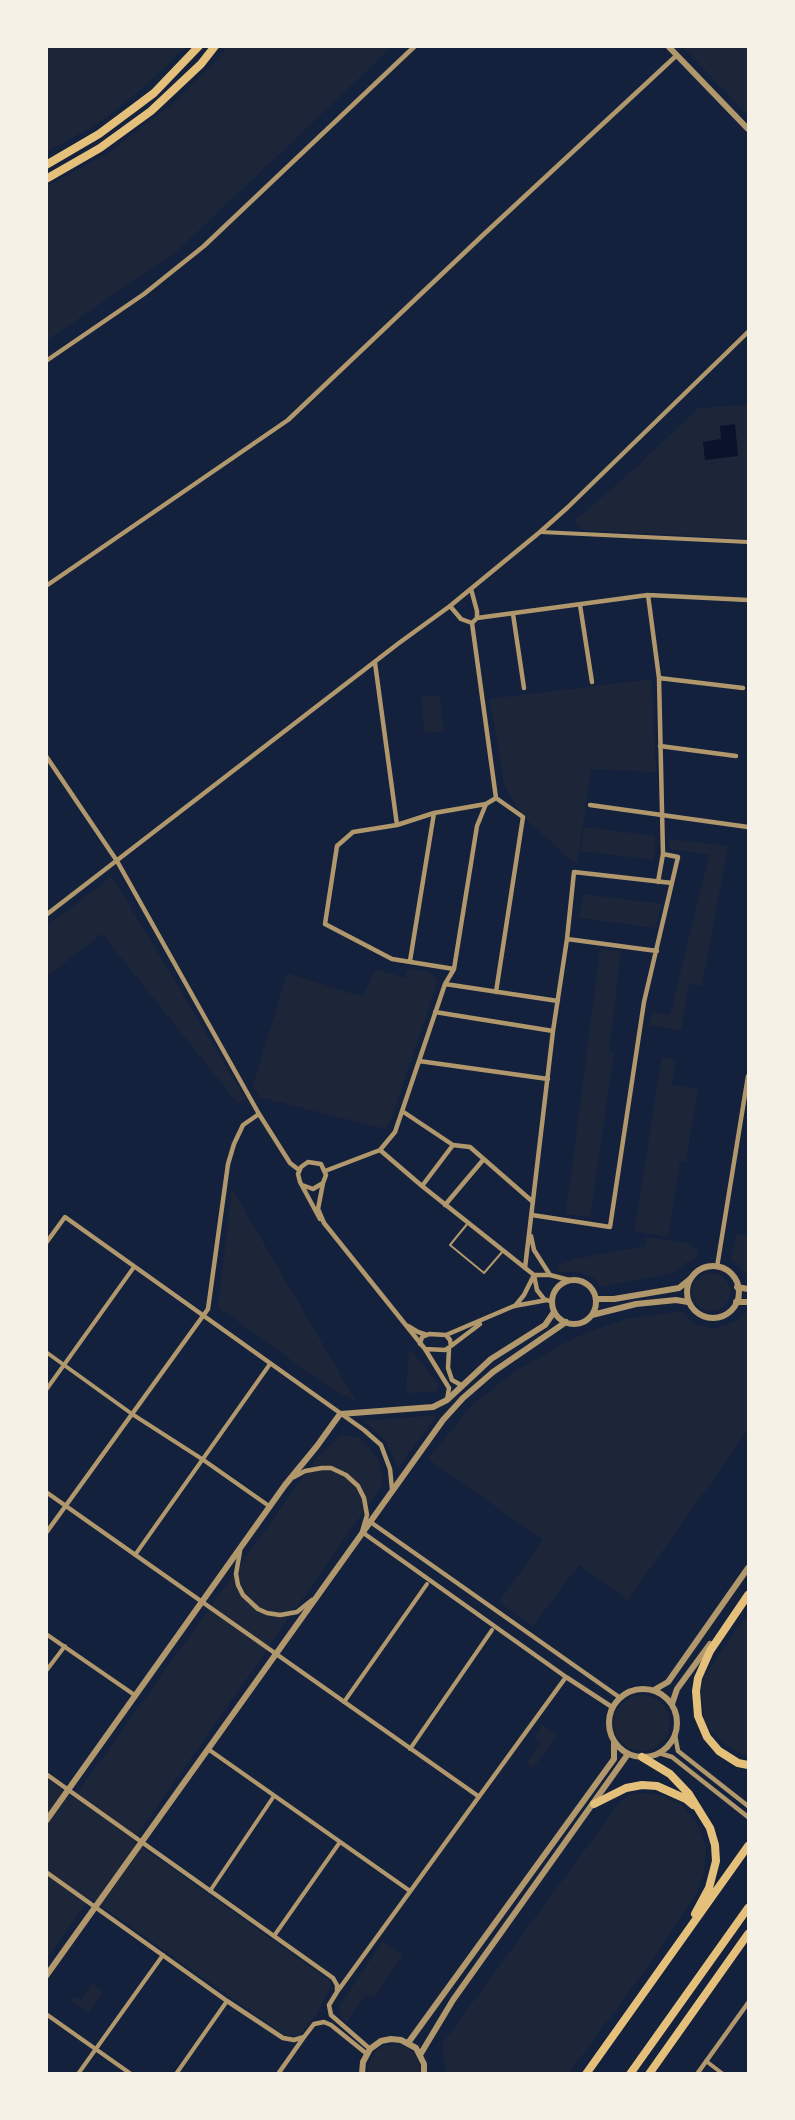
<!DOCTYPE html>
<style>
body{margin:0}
#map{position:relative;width:795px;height:2120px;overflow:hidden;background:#14213d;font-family:"Exo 2",sans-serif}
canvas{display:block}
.frame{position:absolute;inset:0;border:48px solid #f6f1e7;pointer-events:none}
</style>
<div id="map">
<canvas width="795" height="2120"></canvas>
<div class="frame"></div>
</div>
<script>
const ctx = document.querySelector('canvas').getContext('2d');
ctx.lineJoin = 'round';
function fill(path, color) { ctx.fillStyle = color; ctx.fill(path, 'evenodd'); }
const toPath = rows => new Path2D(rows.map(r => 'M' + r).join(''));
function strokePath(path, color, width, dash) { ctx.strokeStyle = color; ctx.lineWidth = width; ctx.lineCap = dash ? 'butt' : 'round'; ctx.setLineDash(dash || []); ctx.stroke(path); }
const green = toPath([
 [47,47,185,47,143,88,99,123,47,152],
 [227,47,392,47,175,253,47,340,47,186,108,153,172,104,212,65],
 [683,47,748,47,748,116,701,66],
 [748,405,748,539,582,530,574,521,630,473,698,408],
 [652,679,656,772,591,769,577,865,523,817,504,784,493,716,488,699],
 [439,695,444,731,425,733,421,697],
 [584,827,655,836,654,860,581,851],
 [669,839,728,846,702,986,689,984,681,1030,649,1025,651,1013,670,1015,709,855,670,849],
 [112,876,245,1098,238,1104,102,934,47,976,47,926],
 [583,894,662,904,655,928,579,918],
 [600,949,621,951,609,1052,614,1053,590,1217,566,1214],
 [408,968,429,972,438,980,391,1121,386,1129,259,1097,253,1086,287,973,363,997,375,969,405,978],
 [662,1057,676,1060,672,1085,698,1089,686,1162,680,1161,668,1237,634,1231],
 [232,1189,246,1213,356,1401,330,1388,218,1307],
 [736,1234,748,1236,748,1275,731,1259],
 [647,1237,692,1244,698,1254,694,1261,687,1262,673,1273,601,1287,595,1279,581,1272,558,1272,558,1266,574,1259,645,1246],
 '692 1292a19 19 0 1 1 38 0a19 19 0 1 1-38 0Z',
 [680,1311,694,1324,713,1329,734,1322,746,1312,748,1312,748,1430,628,1600,579,1565,533,1626,499,1602,543,1540,428,1459,471,1406,515,1371,576,1337,625,1319],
 [409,1348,439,1385,436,1392,406,1393],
 [437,1415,398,1468,386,1442,376,1431,364,1421],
 [340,1435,358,1437,367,1446,377,1458,383,1475,382,1485,133,1841,326,1978,330,1982,330,1987,317,2014,297,2038,290,2039,90,1898,47,1958,47,1779,73,1797,81,1788,316,1459],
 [748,1614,748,1757,728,1747,706,1725,701,1699,702,1678],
 '614 1723a28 28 0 1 1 56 0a28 28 0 1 1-56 0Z',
 [543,1725,557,1736,533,1768,527,1762,542,1743,535,1737],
 [639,1793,661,1795,682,1805,698,1825,706,1848,704,1871,697,1892,656,1955,569,2073,446,2073,442,2044,620,1802,628,1795],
 [383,1941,403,1954,374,1998,366,1994,347,2022,341,2018,339,2007],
 [92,1984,104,1992,89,2013,71,2001,74,1996,81,2000],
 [393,2044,402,2045,410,2049,416,2056,419,2064,420,2073,368,2073,368,2065,376,2051,384,2046]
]);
const water = toPath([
 [735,424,738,456,705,460,703,442,721,439,720,426]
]);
const service = toPath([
 [468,1223,450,1245,484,1273,503,1251]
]);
const pedestrian = toPath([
 [541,532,748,542],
 [46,1352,132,1414,202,1459,269,1506],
 [46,1390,134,1267],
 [135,1555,270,1364],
 [46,1634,136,1696],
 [46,1671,65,1646],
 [344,1702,427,1584],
 [208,1749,410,1891],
 [410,1749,492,1630],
 [210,1891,274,1796],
 [274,1936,340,1842],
 [46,2014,131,2074],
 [706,2061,723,2074],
 [78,2074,163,1955],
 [176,2074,227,2001]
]);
const minor = toPath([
 [46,361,144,294,204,246,415,46],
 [46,586,288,420,482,236,677,55],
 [471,589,477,611,477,618,472,623],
 [648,595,659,678,663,854,658,882],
 [580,605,592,682],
 [450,606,461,619,472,623],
 [513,614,524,688],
 [477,618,648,595,748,600],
 [375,663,397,825],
 [659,678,743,688],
 [660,746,736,756],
 [46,756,117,861,259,1114,290,1163,299,1170],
 [590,805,748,827],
 [46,915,399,643,450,606,540,532,567,508,748,332],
 [567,939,657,951],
 [410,961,434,813],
 [454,969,392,959,325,924,337,846,353,832,397,825,434,813,486,804],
 [445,984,558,1001],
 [496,992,523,817,496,798],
 [435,1012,553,1031],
 [419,1061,548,1079],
 [402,1111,453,1145,470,1147,533,1202],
 [380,1150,422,1186,534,1275,537,1290,544,1299,552,1302],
 [325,1171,380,1150,395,1132,445,984,454,969,477,826,486,804,496,798,472,623],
 [323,1183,318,1209,324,1223,425,1349,449,1388,447,1400],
 [302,1185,313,1189,323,1183,326,1175,321,1164,308,1162,301,1167,298,1174,300,1182,320,1219],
 [422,1186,453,1145],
 [445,1205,483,1160],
 [532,1215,610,1227,644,1002,678,857,663,854],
 [531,1236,534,1250,550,1275],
 [46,1243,65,1217,364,1430,381,1445,390,1469,392,1489],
 [717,1267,748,1076],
 [525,1268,553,1031,567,939,574,872,672,883],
 [534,1275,550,1275,569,1280],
 [515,1306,524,1295,534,1275],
 [408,1326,418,1332,427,1335],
 [446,1335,514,1306,547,1300],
 [420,1344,422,1337,429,1334,446,1335,450,1340,451,1346,445,1350,425,1349],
 [451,1346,480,1324],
 [449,1349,448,1368,452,1380,461,1385],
 [294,1477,305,1471,322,1468,331,1468,346,1475,358,1486,364,1498,367,1515,362,1532,566,1677,612,1707],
 [46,1492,478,1796],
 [369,1521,619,1697],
 [46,1533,208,1309,228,1164,234,1144,243,1125,259,1114],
 [240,1551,236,1574,238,1585,243,1595,258,1609,267,1613,280,1615,297,1612,312,1600],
 [675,1735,678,1751,748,1806],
 [659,1753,672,1757,748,1817],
 [46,1774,333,1978,337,1985,337,1992,329,2005,331,2015,370,2049],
 [46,1872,227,2001,283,2038,294,2040,304,2037,314,2024,324,2022,331,2025,367,2054],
 [337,1992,566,1677],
 [278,2074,304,2037],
 [697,2074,748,2003]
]);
const tertiary = toPath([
 [668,46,748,129],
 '687 1292a26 26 0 1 1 52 0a26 26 0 1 1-52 0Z',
 '552 1302a22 22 0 1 1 44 0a22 22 0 1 1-44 0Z',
 [737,1287,748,1289],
 [596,1299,614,1299,679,1288,690,1279],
 [736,1302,748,1302],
 [592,1315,636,1304,676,1300,688,1302],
 '609 1723a34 34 0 1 1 68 0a34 34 0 1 1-68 0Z',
 [654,1690,668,1682,748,1568],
 [672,1704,677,1689,710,1644],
 [46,1821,285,1485,317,1446,340,1414,433,1407,447,1400,491,1359,545,1325,554,1312],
 [46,1976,443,1420,463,1398,493,1372,566,1322],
 [408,2043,614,1759,614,1743],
 [420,2055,453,2000,628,1754],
 [362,2074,363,2062,370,2049,381,2041,391,2039,401,2040,416,2048,424,2064,424,2074]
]);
const trunk = toPath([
 [46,165,99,134,134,108,154,93,199,46],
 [46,179,100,148,151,111,201,64,215,46]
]);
const motorway = toPath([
 [748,1595,710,1651,698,1678,696,1691,698,1716,707,1737,719,1751,738,1763,748,1765],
 [642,1757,670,1774,689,1794,710,1828,715,1845,716,1861,709,1888,695,1914],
 [594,1804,626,1788,642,1785,657,1786,686,1799,693,1805],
 [586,2074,748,1846],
 [630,2074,748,1908],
 [649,2074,748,1934]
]);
fill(green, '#1d2539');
fill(water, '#0b132b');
strokePath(service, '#b1986c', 2);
strokePath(pedestrian, '#b1986c', 4);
strokePath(minor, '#b1986c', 4.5);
strokePath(tertiary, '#b1986c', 6);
strokePath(trunk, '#e5c07b', 8);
strokePath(motorway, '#e5c07b', 8);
</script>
